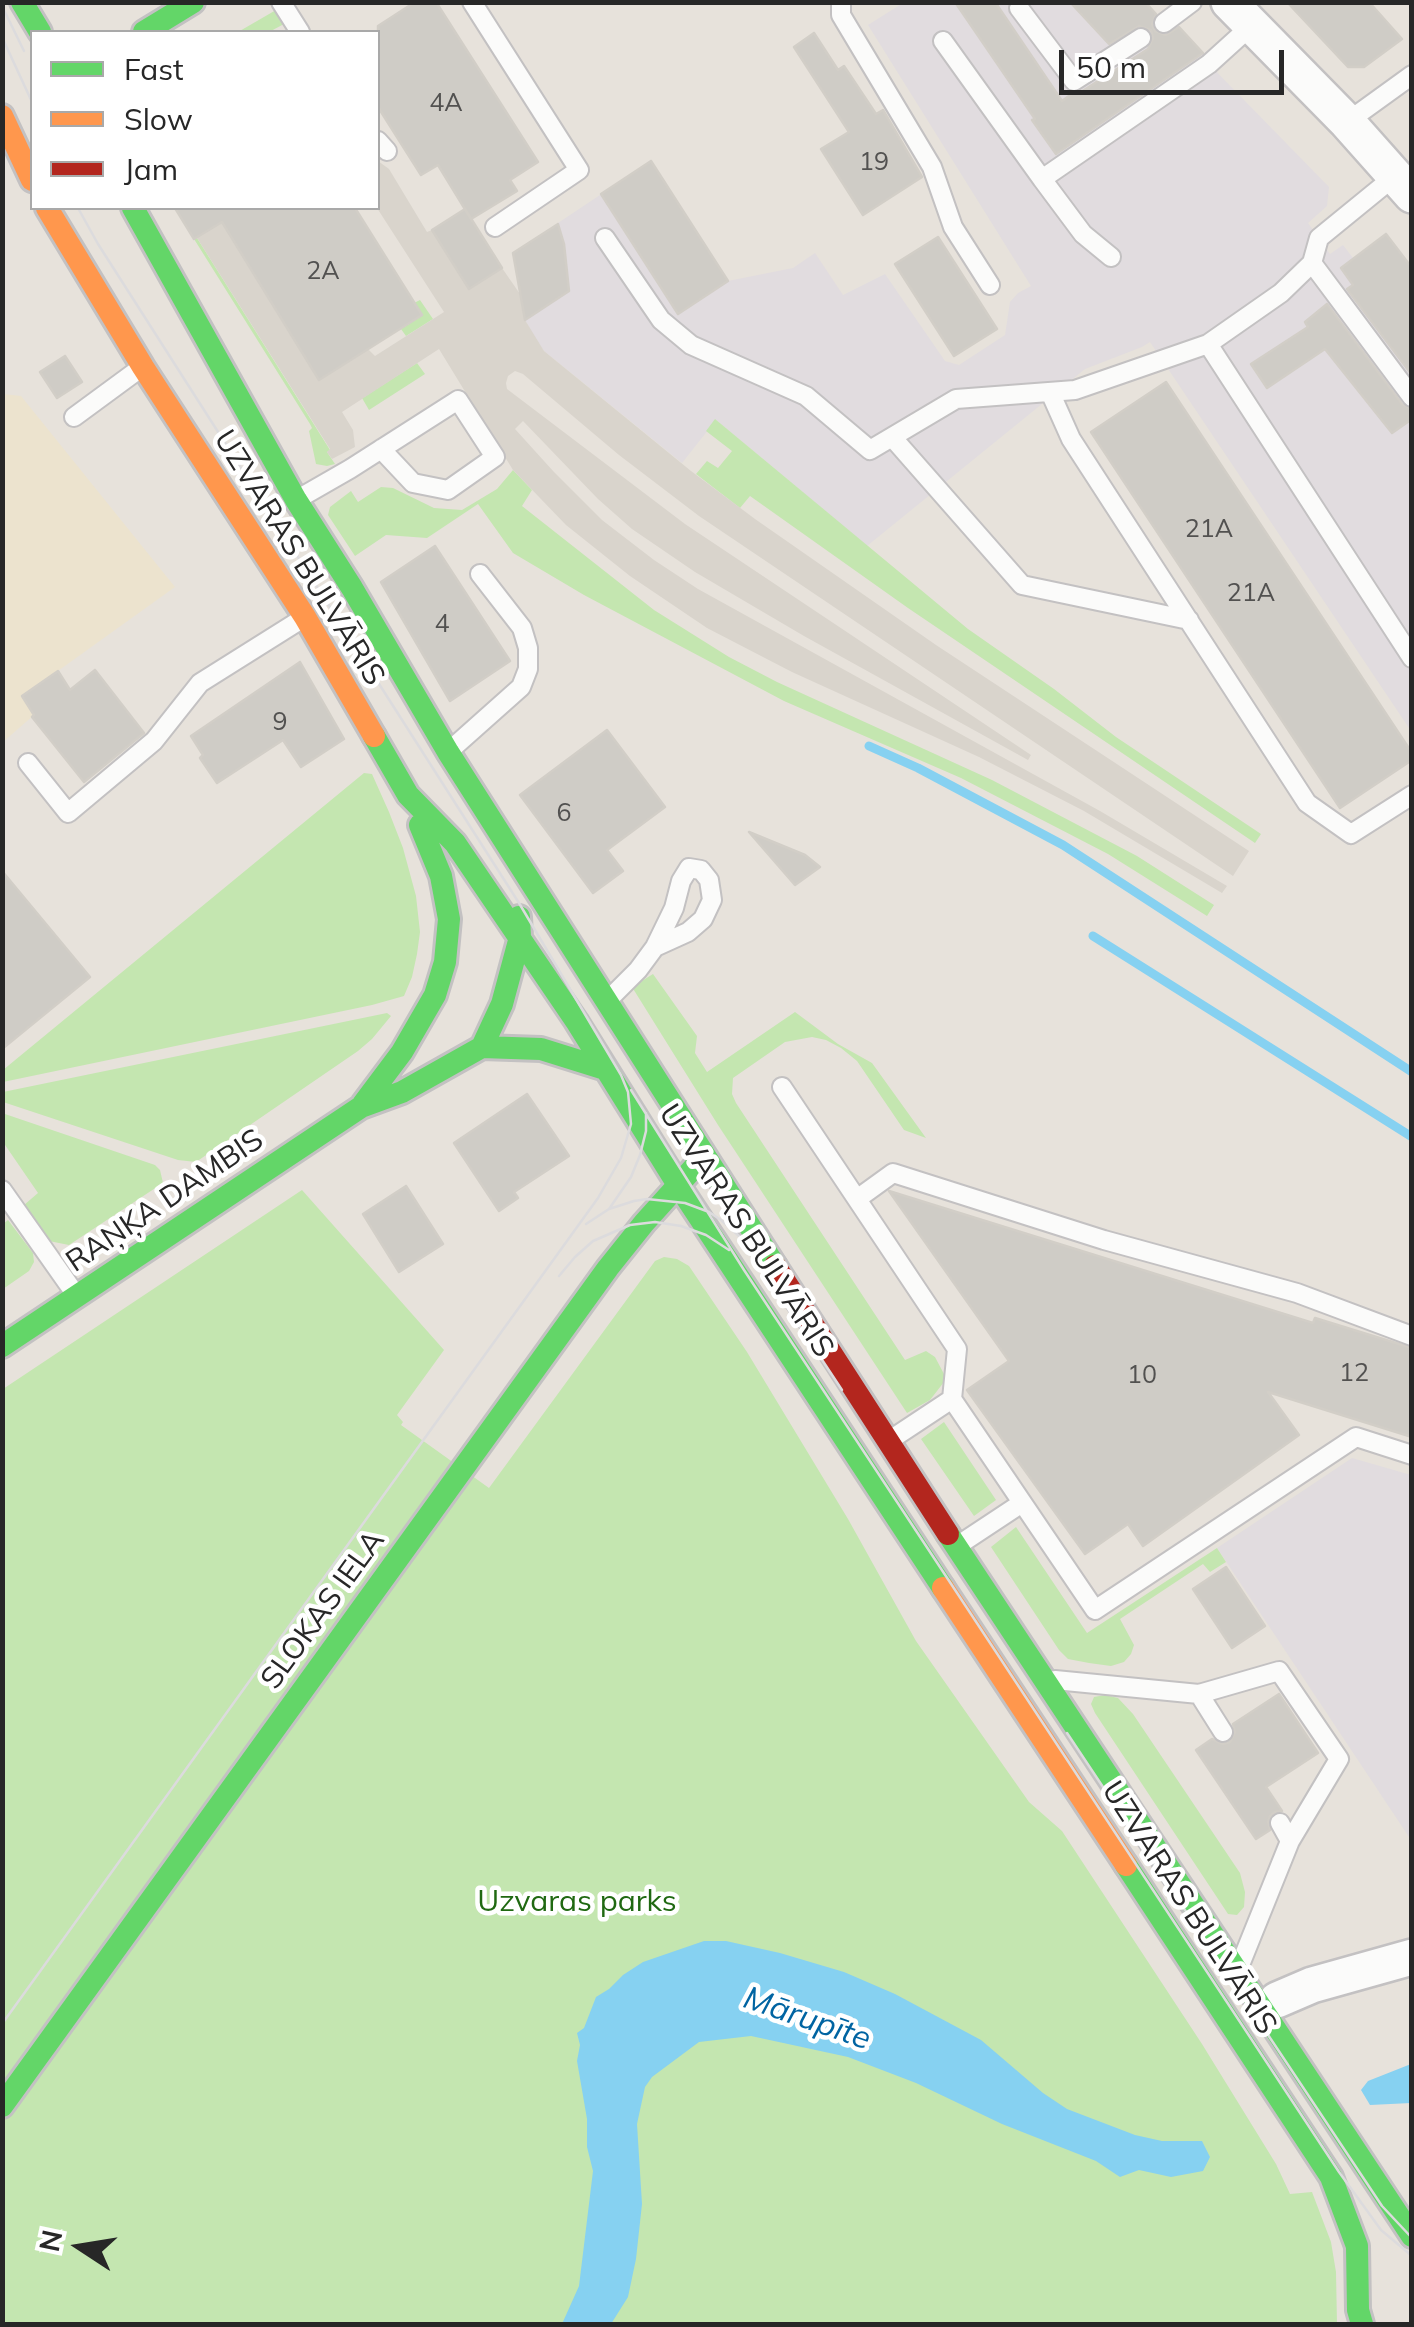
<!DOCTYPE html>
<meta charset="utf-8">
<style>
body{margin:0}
#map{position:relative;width:1414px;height:2327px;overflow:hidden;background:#e7e2db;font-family:Mulish,sans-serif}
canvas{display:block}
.frame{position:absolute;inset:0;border:5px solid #272727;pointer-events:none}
.legend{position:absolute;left:30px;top:30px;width:350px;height:180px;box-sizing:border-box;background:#fff;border:2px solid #a9a9a9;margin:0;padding:12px 18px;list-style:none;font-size:30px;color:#272727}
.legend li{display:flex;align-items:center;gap:20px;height:50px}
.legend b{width:50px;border:2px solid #a9a9a9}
.north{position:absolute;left:30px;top:2197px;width:100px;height:100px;-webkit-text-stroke:8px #fff;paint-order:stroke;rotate:282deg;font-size:28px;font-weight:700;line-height:40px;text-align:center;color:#272727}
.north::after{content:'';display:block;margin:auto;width:35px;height:45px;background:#272727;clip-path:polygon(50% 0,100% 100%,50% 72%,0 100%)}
.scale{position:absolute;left:1059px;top:50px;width:225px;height:45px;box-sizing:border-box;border:5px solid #272727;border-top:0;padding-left:12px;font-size:30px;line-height:35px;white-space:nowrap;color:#272727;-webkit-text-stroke:8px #fff;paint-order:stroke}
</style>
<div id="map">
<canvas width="1414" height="2327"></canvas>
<div class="frame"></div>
<ul class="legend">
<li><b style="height:12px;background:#63d668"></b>Fast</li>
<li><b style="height:12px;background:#ff974d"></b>Slow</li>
<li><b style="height:12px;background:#b3261e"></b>Jam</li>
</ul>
<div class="north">N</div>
<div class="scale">50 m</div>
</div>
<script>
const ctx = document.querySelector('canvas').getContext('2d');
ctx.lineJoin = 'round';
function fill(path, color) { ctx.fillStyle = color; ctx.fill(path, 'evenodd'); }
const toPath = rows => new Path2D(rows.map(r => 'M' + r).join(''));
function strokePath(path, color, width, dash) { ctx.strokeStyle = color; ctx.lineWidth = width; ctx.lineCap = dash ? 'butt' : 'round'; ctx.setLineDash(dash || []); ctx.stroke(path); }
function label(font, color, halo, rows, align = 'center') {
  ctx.font = font + ' Mulish,sans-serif'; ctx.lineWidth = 9; ctx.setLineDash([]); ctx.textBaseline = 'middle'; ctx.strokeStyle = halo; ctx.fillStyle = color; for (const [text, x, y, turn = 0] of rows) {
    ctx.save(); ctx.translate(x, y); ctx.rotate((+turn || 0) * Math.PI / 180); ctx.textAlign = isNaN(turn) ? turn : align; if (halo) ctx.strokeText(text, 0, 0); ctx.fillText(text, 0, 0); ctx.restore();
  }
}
const industrial = toPath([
 [903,3,1145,3,1170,28,1176,24,1205,56,1203,58,1329,187,1327,206,1308,223,1330,254,1343,245,1353,258,1411,268,1411,731,1150,342,1142,347,1085,369,867,546,716,420,682,463,544,351,536,341,525,320,513,253,651,161,728,281,793,268,815,253,843,295,885,274,945,361,959,365,1005,335,1010,302,1018,293,1031,286,868,25],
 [1352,1458,1411,1475,1411,1840,1217,1548]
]);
const education = toPath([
 [3,394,21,396,175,587,23,696,34,715,3,742]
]);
const green = toPath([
 [276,10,284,24,269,32,238,32],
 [197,238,330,450,327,452,335,464,327,466,316,464,309,431,312,428,310,424,194,239],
 [420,300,433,319,406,336,401,329,421,316,414,303],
 [417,363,425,374,369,410,362,398],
 [715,419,968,629,1054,689,1116,737,1261,834,1255,843,908,608,750,496,740,508,696,474,707,461,718,468,732,451,706,431],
 [513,470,532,490,522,506,654,610,729,657,777,682,992,780,1137,856,1214,905,1207,916,1108,854,961,778,784,701,584,595,513,553,478,504,427,538,386,535,355,556,328,515,330,507,351,491,358,502,381,487,393,488,434,508,462,510,497,489],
 [364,773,372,774,389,812,403,848,416,896,420,932,417,954,412,977,404,996,372,1005,3,1082,3,1070],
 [653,974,697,1036,695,1053,707,1072,795,1012,838,1044,872,1063,926,1138,904,1130,857,1061,841,1048,826,1040,812,1037,785,1042,733,1078,732,1094,736,1103,905,1360,926,1351,935,1357,944,1374,944,1382,930,1400,907,1413,718,1125,632,987],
 [387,1013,391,1016,372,1039,358,1051,196,1162,178,1160,3,1102,3,1092],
 [2,1113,155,1165,160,1170,163,1183,69,1245,49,1241,24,1205,38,1193,3,1142],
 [302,1190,444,1350,397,1415,403,1422,401,1425,489,1488,655,1261,664,1257,677,1259,689,1266,747,1352,848,1519,916,1641,1029,1802,1062,1831,1202,2044,1276,2164,1290,2194,1312,2192,1331,2242,1336,2272,1337,2324,3,2324,3,1389],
 [8,1220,33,1253,34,1262,29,1271,3,1289,3,1224],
 [944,1422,996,1500,974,1516,921,1439],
 [1016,1527,1087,1633,1217,1548,1226,1562,1210,1572,1203,1564,1120,1619,1134,1645,1131,1654,1124,1662,1111,1666,1089,1663,1068,1659,1059,1650,991,1547],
 [1105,1695,1118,1698,1133,1714,1240,1873,1245,1892,1244,1907,1237,1915,1228,1914,1095,1713,1091,1704,1094,1697]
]);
const plaza = toPath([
 [378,161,389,169,427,232,432,230,469,288,502,268,520,294,525,320,544,351,691,471,755,519,936,645,1249,851,1233,876,699,516,619,455,523,374,515,371,508,376,506,383,507,389,685,524,1031,755,1028,760,804,636,695,572,632,529,598,499,523,421,515,429,554,472,602,520,654,560,698,589,1100,811,1227,886,1222,893,1084,811,979,757,792,672,707,628,630,576,566,525,513,470,439,349,342,412,353,430,355,447,332,459,327,452,330,449,197,238,222,222,319,379,368,349,375,356,444,312,377,208]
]);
const water = toPath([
 [704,1941,726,1941,780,1953,844,1972,895,1994,981,2040,1043,2093,1067,2109,1135,2135,1162,2141,1202,2141,1210,2157,1203,2171,1171,2177,1139,2170,1120,2177,1096,2161,1002,2124,916,2083,848,2057,751,2036,699,2042,652,2077,645,2087,637,2124,642,2204,636,2259,628,2297,611,2324,562,2324,579,2286,593,2171,587,2147,587,2119,577,2061,580,2045,577,2033,584,2028,596,1997,609,1989,623,1975,643,1962],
 [1411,2064,1411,2103,1370,2105,1361,2090,1368,2081]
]);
const stream = toPath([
 [869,746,918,768,1063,845,1412,1072],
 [1093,936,1412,1137]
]);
const building = toPath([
 [415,2,436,2,538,162,510,180,517,191,471,219,438,165,421,175,378,107,378,26,415,2],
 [955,2,995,2,1062,101,1073,93,1081,92,1148,49,1153,38,1151,30,1139,26,1109,44,1070,2,1145,2,1156,14,1152,24,1155,31,1166,35,1179,27,1203,53,1056,154,1032,120,1035,119,955,2],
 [1287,2,1369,2,1402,39,1364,67,1348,67,1287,2],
 [814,33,838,70,844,66,876,114,883,110,922,177,863,215,821,149,849,132,794,47,814,33],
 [651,161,728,281,678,314,601,194,651,161],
 [175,208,355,208,422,315,319,380,222,222,194,239,175,208],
 [465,209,502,268,469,289,432,230,465,209],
 [558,224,564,244,569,291,525,320,513,253,558,224],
 [1386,234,1412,268,1412,375,1347,289,1353,285,1341,268,1386,234],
 [938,237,997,329,954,356,895,264,938,237],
 [1327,304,1402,404,1412,409,1412,419,1392,433,1325,349,1267,388,1251,364,1308,327,1305,322,1327,304],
 [65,356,82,382,57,398,40,372,65,356],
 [1166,382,1412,753,1412,760,1340,808,1091,432,1166,382],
 [435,546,510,661,450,701,381,582,435,546],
 [300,662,344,739,301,767,283,740,217,783,200,758,203,755,191,736,300,662],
 [95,670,144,733,84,782,32,717,34,715,22,696,58,671,70,690,95,670],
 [607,730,665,807,607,850,623,871,593,893,520,795,607,730],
 [749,832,805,855,820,867,795,885,749,832],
 [2,871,90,977,2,1049,2,871],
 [527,1094,569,1156,514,1192,518,1198,499,1211,454,1143,527,1094],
 [406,1186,443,1244,399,1272,363,1214,406,1186],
 [889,1191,1313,1323,1315,1318,1412,1348,1412,1437,1268,1392,1299,1435,1143,1546,1128,1524,1085,1554,967,1390,1009,1361,889,1191],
 [1226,1567,1265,1626,1232,1648,1193,1589,1226,1567],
 [1279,1694,1318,1753,1266,1787,1282,1811,1275,1812,1270,1816,1268,1822,1270,1830,1256,1839,1196,1750,1212,1739,1223,1744,1230,1742,1235,1732,1233,1724,1279,1694]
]);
const lane = toPath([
 [281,2,300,32],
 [472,2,579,170,495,227],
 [841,2,841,15,932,167,953,227,990,285],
 [1019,8,1074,81,1141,38],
 [1164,23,1192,2],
 [943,41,1042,179,1209,64,1252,25],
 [1347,122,1412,75],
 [378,141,387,151],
 [1395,176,1319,238,1312,263,1412,397],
 [1042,179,1083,234,1111,257],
 [605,238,661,320,691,345,806,396,870,450,956,399,1075,390,1208,344,1281,293,1312,263],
 [1208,344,1412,658],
 [1050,392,1071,439,1307,803,1351,834,1412,795],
 [74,417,142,367],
 [892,437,1022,585,1189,620],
 [296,500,350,469,458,400,495,457,448,490,413,483,381,449],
 [448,752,521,687,528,669,528,648,522,628,480,574],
 [28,763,68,813,154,741,200,683,305,617],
 [609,999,638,970,655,947,674,908,681,881,689,868,701,870,709,880,712,900,703,919,688,932,655,947],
 [782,1087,957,1349,952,1399,887,1442],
 [2,1190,76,1295],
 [857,1199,893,1173,1104,1240,1297,1293,1412,1336],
 [952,1399,1095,1610,1356,1437,1412,1455],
 [960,1544,1022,1503],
 [1055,1680,1199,1694,1223,1732],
 [1199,1694,1279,1671,1339,1759,1290,1841],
 [1240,1965,1290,1841,1280,1823]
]);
const street = toPath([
 [1229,2,1347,122,1412,195],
 [1277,2000,1312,1985,1412,1957]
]);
const fast = toPath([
 [22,2,40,32],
 [144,32,193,2],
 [133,208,296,500,352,588,448,752,775,1266],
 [374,736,408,795,455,843,576,1021,678,1185,943,1588],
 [482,1047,502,1004,520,937,519,917],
 [363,1104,402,1052,435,995,445,962,449,919,441,876,420,825],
 [2,1346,361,1107,402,1092,482,1047,541,1049,605,1069],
 [948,1534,1412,2236],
 [1126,1865,1331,2177,1357,2246,1358,2310,1362,2324],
 [2,2106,608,1268,644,1223,698,1163]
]);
const slow = toPath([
 [2,116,32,180],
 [47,208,143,367,305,617,374,736],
 [943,1588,1126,1865]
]);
const jam = toPath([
 [775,1266,948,1534]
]);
const tram = toPath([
 [2,6,24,51],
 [2,37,32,102],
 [631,1090,744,1270,1339,2172,1381,2230,1412,2256],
 [609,1209,631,1177,640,1155,646,1131,646,1113],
 [586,1224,609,1209,634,1201,647,1199,685,1203,709,1212,721,1220,739,1236,760,1266,842,1390],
 [559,1276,575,1257,593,1241,630,1225,655,1222,681,1226,706,1235,729,1250],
 [1067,1733,1382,2206,1412,2238],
 [2,2024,598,1198,621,1158,631,1124,628,1092,621,1075,519,903,98,244,78,208]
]);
const numberNames = [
 ["4A",446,103],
 ["19",874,162],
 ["2A",323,271],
 ["21A",1209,529],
 ["21A",1251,593],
 ["4",442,624],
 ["9",280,722],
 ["6",564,813],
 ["12",1354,1373],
 ["10",1142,1375]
];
const streetNames = [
 ["UZVARAS BULVĀRIS",299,558,58],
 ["RAŅĶA DAMBIS",165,1201,-34],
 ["UZVARAS BULVĀRIS",746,1231,57],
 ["SLOKAS IELA",323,1610,-54],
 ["UZVARAS BULVĀRIS",1189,1908,57]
];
const parkNames = [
 ["Uzvaras parks",577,1902]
];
const waterNames = [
 ["Mārupīte",807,2019,19]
];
fill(industrial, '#e1dcdf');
fill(education, '#ece3ce');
fill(green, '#c4e6b0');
fill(plaza, '#d9d4cc');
fill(water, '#86d1f1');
strokePath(stream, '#86d1f1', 9);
fill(building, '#cfccc6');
strokePath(building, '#d2cec7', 2.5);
strokePath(lane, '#c3c1c2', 22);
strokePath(street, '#c3c1c2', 40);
strokePath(fast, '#c3c1c2', 28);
strokePath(slow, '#c3c1c2', 28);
strokePath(jam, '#c3c1c2', 28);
strokePath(lane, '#fbfbfa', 18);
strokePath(street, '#fbfbfa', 35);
strokePath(fast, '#63d668', 22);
strokePath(slow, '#ff974d', 22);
strokePath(jam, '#b3261e', 22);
strokePath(tram, '#dcdbdd', 2.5);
label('25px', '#525150', null, numberNames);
label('30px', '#272727', '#fff', streetNames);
label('30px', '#206912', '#fff', parkNames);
label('italic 32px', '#0064a2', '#fff', waterNames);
</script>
